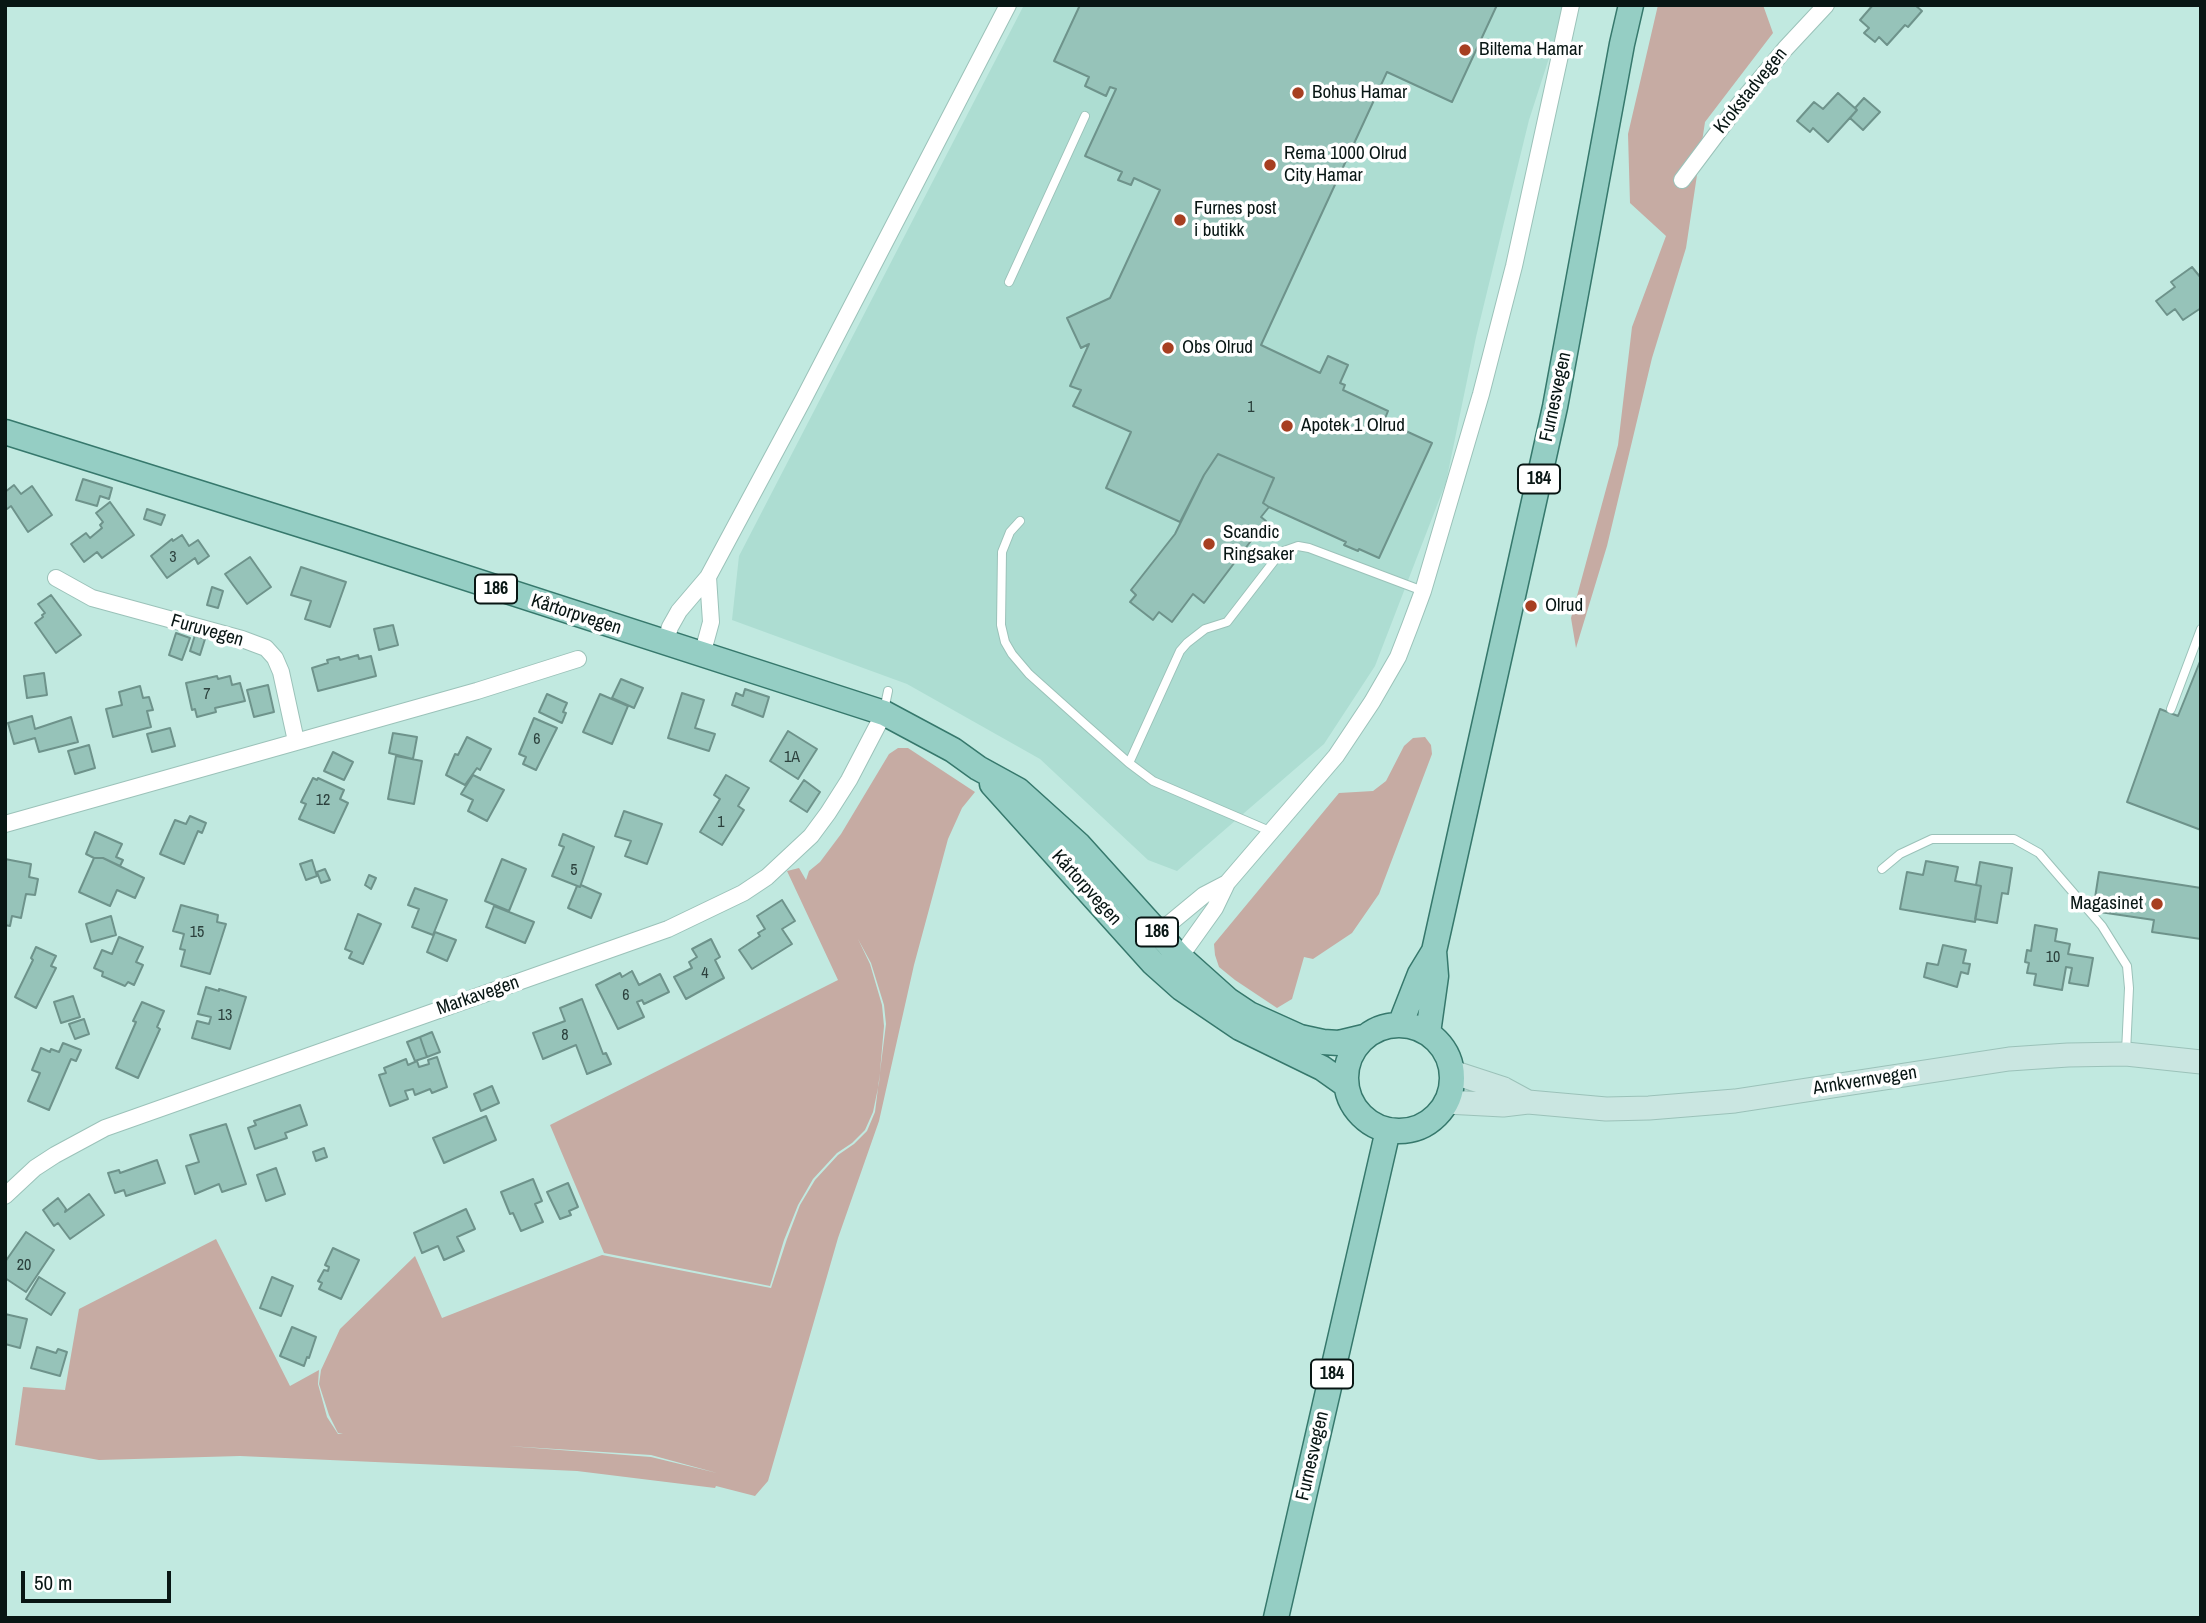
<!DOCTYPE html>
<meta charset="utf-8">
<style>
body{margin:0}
#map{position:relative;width:2206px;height:1623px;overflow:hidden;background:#c1e9e0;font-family:"Archivo Narrow",sans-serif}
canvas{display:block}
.frame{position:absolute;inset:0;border:7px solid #081614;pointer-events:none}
.scale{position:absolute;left:21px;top:1571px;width:150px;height:32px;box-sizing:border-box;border:4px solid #081614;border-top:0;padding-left:9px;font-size:21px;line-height:24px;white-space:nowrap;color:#081614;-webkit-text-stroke:5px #fff;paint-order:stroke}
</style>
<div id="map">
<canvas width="2206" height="1623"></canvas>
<div class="frame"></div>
<div class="scale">50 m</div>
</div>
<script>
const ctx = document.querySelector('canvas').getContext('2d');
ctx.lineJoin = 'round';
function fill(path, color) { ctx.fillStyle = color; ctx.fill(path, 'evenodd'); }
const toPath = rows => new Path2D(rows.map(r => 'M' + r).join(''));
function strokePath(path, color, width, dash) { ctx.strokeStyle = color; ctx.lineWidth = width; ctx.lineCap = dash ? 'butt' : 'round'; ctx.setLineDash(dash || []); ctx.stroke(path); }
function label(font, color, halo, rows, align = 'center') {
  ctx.font = font + ' "Archivo Narrow",sans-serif'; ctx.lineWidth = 7; ctx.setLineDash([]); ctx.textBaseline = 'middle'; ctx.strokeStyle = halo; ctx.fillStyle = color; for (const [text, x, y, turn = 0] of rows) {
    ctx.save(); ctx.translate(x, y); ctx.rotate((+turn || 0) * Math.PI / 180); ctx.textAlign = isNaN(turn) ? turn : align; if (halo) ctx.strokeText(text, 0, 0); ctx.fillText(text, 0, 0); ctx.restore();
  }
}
const built = toPath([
 [1024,5,1562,5,1560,24,1529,120,1476,337,1446,482,1375,666,1324,744,1177,871,1148,860,1040,759,907,684,732,620,739,556]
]);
const green = toPath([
 [1658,5,1763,5,1773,33,1705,122,1686,248,1652,358,1607,546,1576,648,1571,618,1618,445,1632,327,1666,236,1630,203,1628,134],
 [1425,737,1431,745,1432,754,1379,894,1352,933,1313,959,1304,957,1292,999,1277,1008,1235,980,1219,967,1215,955,1214,944,1339,793,1373,791,1386,781,1404,746,1413,738],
 [898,748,908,748,975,792,962,808,948,839,914,965,879,1121,838,1238,768,1481,755,1496,716,1486,715,1488,577,1471,240,1456,99,1460,15,1445,23,1387,65,1390,79,1309,216,1239,290,1386,319,1370,318,1384,327,1417,338,1434,343,1434,338,1433,329,1415,319,1384,321,1370,340,1329,415,1256,442,1318,602,1255,771,1288,787,1239,800,1205,815,1180,838,1155,854,1144,867,1131,875,1112,886,1024,884,1005,871,963,858,939,870,964,882,1005,884,1026,879,1083,873,1112,865,1130,852,1143,837,1153,813,1179,798,1205,784,1240,770,1286,604,1253,550,1125,838,980,787,871,799,868,806,880,809,871,820,862,841,834,889,754],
 [508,1446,651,1455,717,1473,651,1457]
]);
const building = toPath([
 [1080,5,1497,5,1452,102,1387,72,1261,345,1320,373,1328,356,1348,365,1340,383,1345,385,1343,390,1388,411,1384,421,1432,443,1379,558,1359,549,1358,551,1344,545,1346,542,1269,507,1263,503,1274,478,1218,454,1204,475,1180,522,1106,488,1131,432,1073,406,1081,390,1070,386,1089,344,1081,348,1067,318,1110,298,1160,190,1134,178,1131,185,1118,180,1122,172,1085,156,1116,89,1110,87,1106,96,1085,86,1089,77,1054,61,1080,5],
 [1873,5,1915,5,1922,11,1908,27,1905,25,1887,45,1879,37,1875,42,1864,33,1869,28,1860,20,1873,5],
 [1838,93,1857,110,1828,142,1813,128,1810,132,1797,121,1814,102,1823,109,1838,93],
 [1864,98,1880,112,1863,130,1850,118,1857,110,1855,108,1864,98],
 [2192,267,2201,278,2201,308,2183,320,2175,309,2167,315,2156,301,2175,287,2171,282,2192,267],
 [1218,454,1274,478,1263,503,1269,507,1261,517,1266,521,1204,603,1193,594,1172,622,1159,612,1153,620,1130,602,1136,595,1131,590,1175,534,1204,475,1218,454],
 [83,479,112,488,109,499,100,496,97,506,76,500,83,479],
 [14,485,21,494,32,486,52,515,28,532,11,506,7,509,5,507,5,492,14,485],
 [110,502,134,535,102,558,97,552,84,562,71,544,86,533,90,538,102,528,100,525,103,522,96,513,110,502],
 [147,509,165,515,161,525,144,519,147,509],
 [182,535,189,546,198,540,209,556,198,564,195,558,167,578,151,556,172,539,173,541,182,535],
 [250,557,271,587,247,604,225,574,250,557],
 [301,567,346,582,330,627,305,619,311,601,291,595,301,567],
 [212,587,223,591,218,608,207,605,212,587],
 [51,595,81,635,56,653,35,623,43,617,42,615,45,613,38,604,51,595],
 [393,625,398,645,379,650,374,629,393,625],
 [176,633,190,638,182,660,169,655,176,633],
 [195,635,205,639,200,655,190,651,195,635],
 [358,655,359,659,371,656,376,676,318,691,312,668,328,663,327,660,339,657,340,660,358,655],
 [2201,659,2201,830,2127,802,2160,709,2178,716,2201,659],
 [44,673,47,695,27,698,24,676,44,673],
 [217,676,218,679,230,676,232,685,240,683,245,701,215,708,216,712,197,717,195,709,192,710,186,683,217,676],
 [621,679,643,688,634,708,612,698,621,679],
 [268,685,274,712,254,717,247,690,268,685],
 [140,686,143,698,149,697,153,710,147,711,151,727,113,737,106,709,122,705,119,692,140,686],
 [745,689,769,697,763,717,732,705,736,693,743,696,745,689],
 [682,693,704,700,695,728,715,734,709,751,668,738,682,693],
 [547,694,567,703,563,712,566,713,562,723,539,712,547,694],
 [600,694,628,706,612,744,583,732,600,694],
 [32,716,35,729,71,717,78,742,39,752,35,738,14,744,8,723,32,716],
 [534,718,557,728,536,770,523,764,526,757,519,754,534,718],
 [170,728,175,746,152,752,147,734,170,728],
 [788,731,817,749,798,779,770,761,788,731],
 [393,733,417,737,413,759,389,753,393,733],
 [467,737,491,749,480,770,477,768,465,785,446,775,455,754,458,755,467,737],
 [89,745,95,768,75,774,68,751,89,745],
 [333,752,353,762,344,780,324,771,333,752],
 [396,756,422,761,414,804,388,799,396,756],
 [473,775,504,790,487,821,468,811,473,800,461,794,473,775],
 [726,775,749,788,738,806,744,810,722,845,700,832,720,799,714,795,726,775],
 [313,778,317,780,318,778,344,790,340,799,348,803,334,833,299,819,306,804,301,802,313,778],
 [804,780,820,792,807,812,790,801,804,780],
 [624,811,662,824,647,864,625,856,631,841,615,836,624,811],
 [190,816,206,823,202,833,198,831,184,864,160,854,175,820,186,824,190,816],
 [95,832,122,844,116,857,123,860,120,866,103,858,94,858,86,854,95,832],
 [563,834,594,847,580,887,552,876,564,847,559,845,563,834],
 [94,858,103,858,144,878,135,898,117,890,110,906,79,892,94,858],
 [5,859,31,864,29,877,38,879,35,895,26,894,21,918,12,916,10,926,5,925,5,859],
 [502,859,526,869,509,911,485,901,502,859],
 [312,860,317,876,306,880,300,864,312,860],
 [1926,861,1958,867,1955,881,1981,886,1975,922,1900,909,1907,872,1923,875,1926,861],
 [1980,862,2012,868,2008,894,2002,893,1997,923,1975,919,1981,886,1976,885,1980,862],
 [325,869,330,880,321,883,317,872,325,869],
 [2099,872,2201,888,2201,939,2152,932,2154,920,2093,911,2099,872],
 [369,875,376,878,371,889,365,885,369,875],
 [581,885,601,894,591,918,568,908,577,886,580,887,581,885],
 [415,888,447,900,433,935,412,927,419,909,408,905,415,888],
 [782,900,795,921,782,929,792,944,752,969,739,950,760,936,758,933,765,929,757,916,782,900],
 [181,905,218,915,217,922,226,924,210,974,181,966,185,950,180,949,184,934,173,931,181,905],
 [494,906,534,922,525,943,486,927,494,906],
 [358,914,381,924,363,964,349,958,352,952,345,949,358,914],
 [111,916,116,935,91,942,86,924,111,916],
 [2035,925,2057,929,2055,941,2070,944,2068,954,2093,958,2088,986,2069,983,2072,968,2066,967,2062,990,2034,985,2036,974,2027,973,2029,963,2025,962,2027,950,2031,951,2035,925],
 [435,932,456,940,447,961,427,952,435,932],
 [119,937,143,947,136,962,143,965,134,985,128,982,125,986,102,976,103,972,94,968,102,950,112,954,119,937],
 [711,939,720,957,715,960,724,978,686,999,674,977,692,968,689,962,697,957,692,949,711,939],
 [1943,945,1966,950,1963,963,1970,964,1968,974,1961,972,1957,987,1924,977,1927,963,1938,965,1943,945],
 [36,947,56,956,51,966,56,968,36,1008,15,997,33,960,31,958,36,947],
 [632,971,639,985,660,974,669,992,644,1004,642,1000,637,1002,644,1017,618,1029,596,985,620,973,622,977,632,971],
 [206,987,219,991,219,989,246,997,230,1049,192,1038,197,1021,209,1024,211,1017,198,1014,206,987],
 [73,996,80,1017,61,1023,54,1002,73,996],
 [582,999,603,1054,606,1053,611,1064,587,1074,576,1045,543,1059,533,1033,565,1021,560,1008,582,999],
 [142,1002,164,1011,157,1027,160,1029,138,1078,116,1068,136,1022,133,1021,142,1002],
 [84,1019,89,1034,75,1039,69,1024,84,1019],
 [432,1032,440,1052,427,1057,420,1037,432,1032],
 [420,1037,427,1057,415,1061,407,1042,420,1037],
 [63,1043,81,1050,76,1061,71,1059,49,1110,28,1101,40,1073,32,1070,41,1048,50,1052,51,1049,59,1052,63,1043],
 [437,1057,447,1087,432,1093,430,1089,415,1095,413,1089,405,1091,408,1099,390,1106,379,1075,386,1073,384,1068,406,1059,408,1065,417,1061,419,1067,429,1064,428,1060,437,1057],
 [492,1086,499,1103,481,1111,474,1094,492,1086],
 [300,1105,307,1125,285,1133,287,1138,255,1149,248,1128,256,1125,254,1121,300,1105],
 [486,1116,496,1140,444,1163,433,1138,486,1116],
 [226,1124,246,1184,222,1192,219,1184,195,1194,186,1166,199,1162,190,1135,226,1124],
 [324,1148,327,1157,316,1161,313,1152,324,1148],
 [157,1160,165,1183,126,1196,124,1190,115,1193,108,1173,119,1170,120,1173,157,1160],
 [276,1168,285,1194,266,1201,257,1175,276,1168],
 [533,1179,542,1201,535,1204,543,1222,521,1231,513,1213,510,1214,501,1192,533,1179],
 [568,1183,578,1207,569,1211,571,1215,560,1219,547,1192,568,1183],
 [89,1194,104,1215,70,1239,58,1223,54,1226,43,1210,58,1198,66,1209,65,1212,89,1194],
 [466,1209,475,1229,457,1237,464,1251,444,1260,438,1246,422,1253,414,1233,466,1209],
 [26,1232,54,1250,26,1292,5,1278,5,1262,26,1232],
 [333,1248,359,1260,341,1299,319,1289,322,1283,318,1281,324,1270,328,1271,329,1267,325,1265,333,1248],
 [39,1277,65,1293,51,1315,26,1299,39,1277],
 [272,1277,293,1286,281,1316,260,1308,272,1277],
 [5,1314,27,1319,20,1348,5,1344,5,1314],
 [292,1327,316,1337,309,1358,307,1357,304,1366,280,1356,292,1327],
 [37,1347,56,1353,58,1349,67,1352,60,1376,31,1368,37,1347]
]);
const lane = toPath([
 [1009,282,1085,116],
 [1020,521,1010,532,1002,552,1001,625,1005,642,1012,654,1029,674,1086,725,1129,763,1153,781,1272,832],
 [2171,709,2201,629],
 [884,710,888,691],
 [1129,763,1180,651,1187,643,1205,629,1227,622,1281,552,1298,546,1309,548,1423,591],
 [1882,869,1900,854,1932,839,2014,839,2039,853,2102,926,2127,966,2129,988,2126,1052]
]);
const street = toPath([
 [1682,180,1736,108,1785,49,1826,5],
 [56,578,92,598,242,639,266,648,275,658,281,672,296,741],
 [665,643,670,627,679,611,708,577,803,400,1008,5],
 [702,655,711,622,708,577],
 [5,824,477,691,578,659],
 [1158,933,1204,895,1227,883],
 [1180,957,1215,908,1227,883,1336,756,1372,702,1398,657,1410,626,1423,591,1481,394,1514,266,1571,5],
 [5,1196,35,1168,55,1155,105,1128,668,929,743,893,767,877,811,836,828,813,849,780,884,713]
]);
const secondary = toPath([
 [1452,1072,1504,1089,1528,1102],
 [1446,1102,1503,1105,1528,1102,1606,1109,1649,1108,1735,1101,2009,1059,2068,1055,2126,1054,2201,1062]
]);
const primary = toPath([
 [5,432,343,538,884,713,953,750,978,768,1018,790,1079,845,1180,957,1228,1000,1249,1014,1300,1037,1323,1042,1339,1043,1364,1037],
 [992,784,1153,963,1181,988,1240,1028,1322,1068,1346,1085],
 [1400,1025,1420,974,1434,951],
 '1346 1078a53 53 0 1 1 106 0a53 53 0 1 1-106 0Z',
 [1428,1033,1436,976,1434,951,1555,407,1622,44,1631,5],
 [1276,1618,1388,1130]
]);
const markers = [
 [1465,50,7,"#a73f21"],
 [1298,93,7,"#a73f21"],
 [1270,165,7,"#a73f21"],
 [1180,220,7,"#a73f21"],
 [1168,348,7,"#a73f21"],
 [1287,426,7,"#a73f21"],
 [1209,544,7,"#a73f21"],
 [1531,606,7,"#a73f21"],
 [2157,904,7,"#a73f21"]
];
const numberNames = [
 ["1",1251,408],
 ["3",173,558],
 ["7",207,695],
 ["6",537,740],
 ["1A",792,758],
 ["12",323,801],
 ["1",721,823],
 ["5",574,871],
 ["15",197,933],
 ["10",2053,958],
 ["4",705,974],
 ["6",626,996],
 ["13",225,1016],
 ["8",565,1036],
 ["20",24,1266]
];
const shields = [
 [1539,479,42],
 [496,589,42],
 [1157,932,42],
 [1332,1374,42]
];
const shieldNames = [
 ["184",1539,479],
 ["186",496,589],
 ["186",1157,932],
 ["184",1332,1374]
];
const poiNames = [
 ["Biltema Hamar",1479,50],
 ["Bohus Hamar",1312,93],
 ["Rema 1000 Olrud",1284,154],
 ["City Hamar",1284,176],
 ["Furnes post",1194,209],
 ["i butikk",1194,231],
 ["Obs Olrud",1182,348],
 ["Apotek 1 Olrud",1301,426],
 ["Scandic",1223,533],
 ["Ringsaker",1223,555],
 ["Olrud",1545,606],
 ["Magasinet",2143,904,"right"]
];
const streetNames = [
 ["Krokstadvegen",1751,91,-51],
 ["Furnesvegen",1556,397,-78],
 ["Kårtorpvegen",576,615,18],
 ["Furuvegen",207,631,16],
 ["Kårtorpvegen",1086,888,48],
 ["Markavegen",478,996,-19],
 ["Arnkvernvegen",1865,1081,-9],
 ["Furnesvegen",1313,1456,-77]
];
fill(built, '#adddd2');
fill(green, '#c6aba3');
fill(building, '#96c3b9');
strokePath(building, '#6e938b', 2);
strokePath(lane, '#9bc2b9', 10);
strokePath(street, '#9bc2b9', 18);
strokePath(secondary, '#9bc2b9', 25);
strokePath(primary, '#36786c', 27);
strokePath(lane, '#fff', 8);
strokePath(street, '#fff', 16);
strokePath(secondary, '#cae6e1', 23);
strokePath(primary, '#95cec4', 24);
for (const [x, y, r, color] of markers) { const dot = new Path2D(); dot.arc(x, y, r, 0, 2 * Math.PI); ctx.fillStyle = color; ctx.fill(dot); strokePath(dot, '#fff', 2.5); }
label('16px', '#2c413d', null, numberNames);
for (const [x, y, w] of shields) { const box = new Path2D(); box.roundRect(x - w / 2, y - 14.5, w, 29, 5); ctx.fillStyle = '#fff'; ctx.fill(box); strokePath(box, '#081614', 2); }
label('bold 18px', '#081614', null, shieldNames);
label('19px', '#081614', '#fff', poiNames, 'left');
label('19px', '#081614', '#fff', streetNames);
</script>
